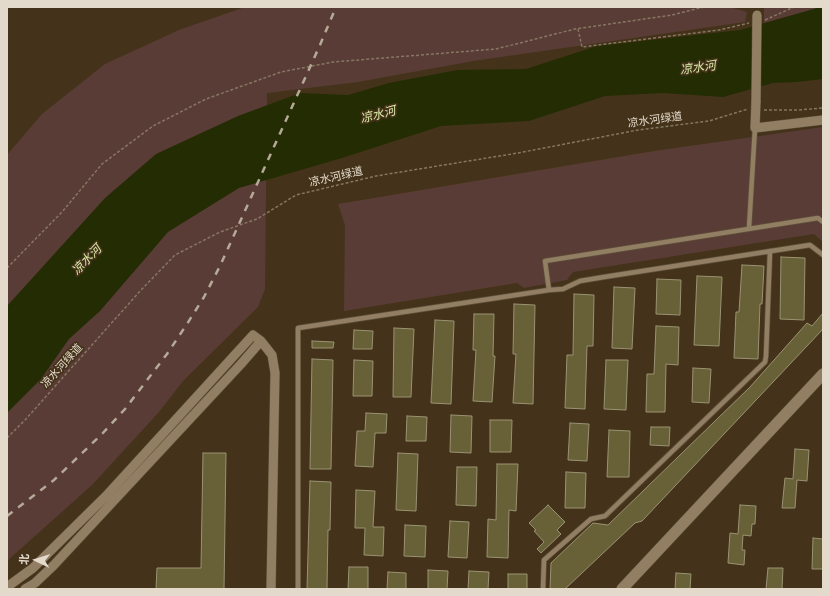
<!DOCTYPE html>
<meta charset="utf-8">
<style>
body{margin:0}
#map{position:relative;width:830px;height:596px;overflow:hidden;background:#44331a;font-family:Montserrat,"Noto Sans SC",sans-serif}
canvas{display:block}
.frame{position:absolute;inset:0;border:8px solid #e4dacb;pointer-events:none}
.north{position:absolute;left:16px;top:540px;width:40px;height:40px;-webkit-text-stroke:3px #44331a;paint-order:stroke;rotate:274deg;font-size:11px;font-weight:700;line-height:16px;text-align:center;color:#e4dacb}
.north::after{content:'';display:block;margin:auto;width:14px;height:18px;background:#e4dacb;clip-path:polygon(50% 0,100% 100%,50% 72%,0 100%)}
</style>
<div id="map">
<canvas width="830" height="596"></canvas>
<div class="frame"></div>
<div class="north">北</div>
</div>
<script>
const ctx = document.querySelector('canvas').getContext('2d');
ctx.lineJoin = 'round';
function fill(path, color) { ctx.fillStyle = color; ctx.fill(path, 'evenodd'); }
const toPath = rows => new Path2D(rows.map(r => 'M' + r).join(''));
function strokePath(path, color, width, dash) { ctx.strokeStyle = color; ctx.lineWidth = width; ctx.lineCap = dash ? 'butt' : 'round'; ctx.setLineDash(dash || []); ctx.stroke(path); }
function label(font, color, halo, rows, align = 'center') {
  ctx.font = font + ' Montserrat,"Noto Sans SC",sans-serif'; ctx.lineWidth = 3.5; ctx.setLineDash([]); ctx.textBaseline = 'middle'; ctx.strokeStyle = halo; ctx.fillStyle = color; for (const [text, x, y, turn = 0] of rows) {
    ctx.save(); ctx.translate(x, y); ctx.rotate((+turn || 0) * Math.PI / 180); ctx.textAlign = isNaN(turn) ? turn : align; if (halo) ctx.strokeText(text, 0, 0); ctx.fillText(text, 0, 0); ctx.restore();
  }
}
const green = toPath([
 [245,7,730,7,747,12,745,22,473,61,358,82,267,93,265,289,258,307,183,381,159,412,92,485,7,561,7,155,42,114,105,64,179,30],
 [764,7,818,7,815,9,764,23],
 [823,127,823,242,814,234,573,272,567,280,524,288,517,283,344,311,345,225,338,204,654,151]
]);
const water = toPath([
 [818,7,823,7,823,79,797,82,773,83,723,97,663,93,605,96,529,121,441,126,342,158,239,188,168,232,100,311,69,339,41,379,7,413,7,306,105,198,156,154,238,116,300,93,348,95,389,83,457,70,526,69,597,46,740,30,814,9]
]);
const building = toPath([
 [781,257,805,258,804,320,780,319,781,257],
 [742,265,764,266,762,304,760,304,758,359,734,358,736,312,739,312,742,265],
 [697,276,722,277,719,346,694,345,697,276],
 [657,279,681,280,680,315,656,314,657,279],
 [614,287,635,288,632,349,612,348,614,287],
 [574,294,594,295,593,346,587,346,585,409,565,408,567,355,573,355,574,294],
 [514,304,535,305,533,404,513,403,516,354,513,354,514,304],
 [823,313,823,329,642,521,635,523,565,589,550,589,551,563,593,523,608,525,750,387,807,323,812,326,823,313],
 [474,314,494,314,493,356,495,356,492,402,473,401,476,350,473,350,474,314],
 [435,320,454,321,451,404,431,403,435,320],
 [656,326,679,327,678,365,666,364,665,412,646,412,647,374,654,374,656,326],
 [394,328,414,329,411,397,393,397,394,328],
 [354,330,373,331,372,349,353,349,354,330],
 [312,341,334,342,333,348,312,348,312,341],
 [312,359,333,360,331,469,310,469,312,359],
 [354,360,373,361,372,396,353,396,354,360],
 [606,360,628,360,626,410,604,409,606,360],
 [693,368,711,369,709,403,692,402,693,368],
 [366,413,387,414,386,433,375,433,373,467,355,466,357,431,365,431,366,413],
 [451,415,472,416,471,453,450,452,451,415],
 [407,416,427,417,426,441,406,441,407,416],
 [490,420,512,420,511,452,490,452,490,420],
 [570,423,589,424,587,461,568,460,570,423],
 [651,427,670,427,669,446,650,445,651,427],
 [609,430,630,431,629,477,607,477,609,430],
 [795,449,809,450,807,481,797,480,795,508,782,508,785,478,793,479,795,449],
 [203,453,226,453,224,589,156,589,157,568,201,568,203,453],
 [398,453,418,454,416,511,396,510,398,453],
 [497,464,518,464,516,511,509,510,508,558,487,557,488,519,496,520,497,464],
 [457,467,477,467,476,506,456,505,457,467],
 [566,472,586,473,585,508,565,508,566,472],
 [310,481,331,482,330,530,328,530,327,589,307,589,310,481],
 [356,490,375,491,373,527,384,527,383,556,364,555,365,528,355,528,356,490],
 [548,505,565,522,557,530,561,534,541,553,537,549,544,542,534,531,536,530,529,523,548,505],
 [740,505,756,506,755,524,752,524,751,536,743,535,742,550,745,550,744,565,728,563,730,533,738,534,740,505],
 [450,521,469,522,467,558,448,557,450,521],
 [405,525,426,526,425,557,404,556,405,525],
 [813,538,823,539,823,569,812,569,813,538],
 [349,567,368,567,368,589,348,589,349,567],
 [768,568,783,568,782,589,766,589,768,568],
 [428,570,448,571,447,589,428,589,428,570],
 [469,571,489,572,488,589,468,589,469,571],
 [388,572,406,573,406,589,387,589,388,572],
 [676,573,691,574,690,589,675,589,676,573],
 [508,574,527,574,527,589,508,589,508,574]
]);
const path = toPath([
 [765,20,794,7],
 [578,29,582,47,719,30,749,23],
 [764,110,798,110,823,108],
 [7,268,62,212,102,164,153,126,206,99,281,72,333,62,496,49,575,29,672,15,704,7],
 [7,438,25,420,141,290,175,255,220,232,257,219,296,195,376,176,518,153,638,130,709,121,748,109]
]);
const service = toPath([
 [749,228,755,128],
 [549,290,563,289,580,281,604,277,810,245,823,255],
 [298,589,298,328,549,290,545,261,818,218,823,222],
 [543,589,544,560,591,519,605,516,765,362,766,356,770,251]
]);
const minor = toPath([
 [756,101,755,128,823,120],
 [7,587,33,568,106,496,253,335,261,341,272,355,275,373,271,589],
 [25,589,35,583,53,566,241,364,261,341]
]);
const tertiary = toPath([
 [622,589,823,374]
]);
const rail = toPath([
 [7,516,54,480,102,434,125,409,167,354,187,324,204,297,220,266,320,45,336,7]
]);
const minorBridge = toPath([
 [756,101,757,15]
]);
const streetNames = [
 ["凉水河绿道",655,120,-8],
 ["凉水河绿道",336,177,-13],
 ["凉水河绿道",62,366,-48]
];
const waterNames = [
 ["凉水河",698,68,-8],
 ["凉水河",378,115,-14],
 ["凉水河",87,260,-46]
];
fill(green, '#5a3c36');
fill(water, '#242c03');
fill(building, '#686036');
strokePath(building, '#9a9373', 1);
strokePath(service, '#5e503a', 6);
strokePath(minor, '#5e503a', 10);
strokePath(tertiary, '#5e503a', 12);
strokePath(path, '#857762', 1.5, [3, 2]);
strokePath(service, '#927f63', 4.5);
strokePath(minor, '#927f63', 9);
strokePath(tertiary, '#927f63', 11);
strokePath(rail, '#b5a997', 2.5, [7, 7]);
strokePath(minorBridge, '#5e503a', 10, []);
strokePath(minorBridge, '#927f63', 9);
label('11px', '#e4dacb', '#44331a', streetNames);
label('italic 12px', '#daeda8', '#44331a', waterNames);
</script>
